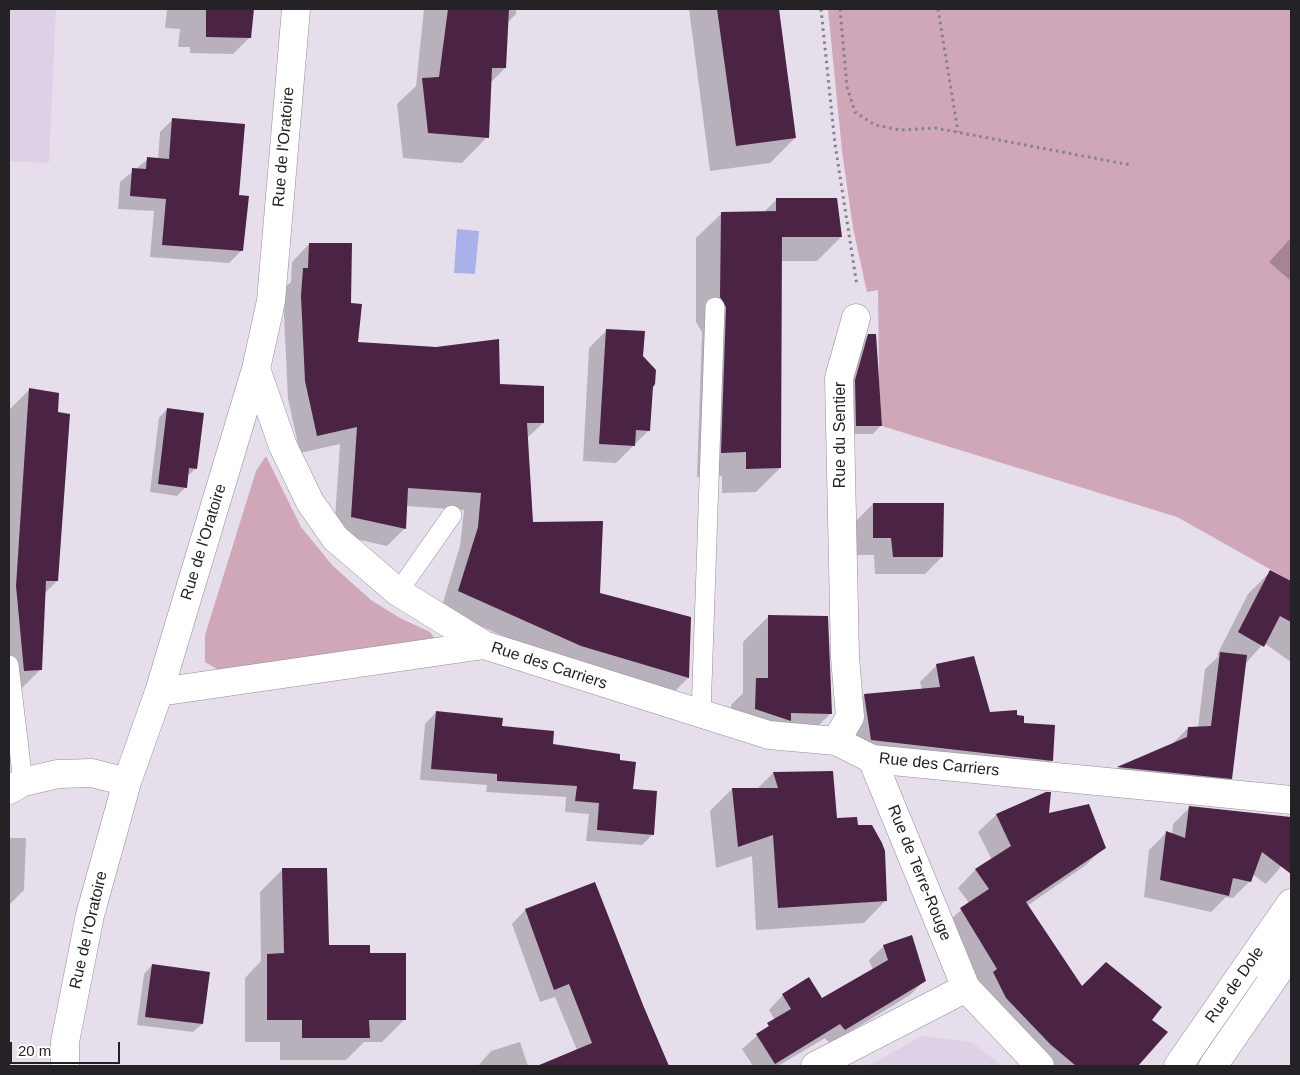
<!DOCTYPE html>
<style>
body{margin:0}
#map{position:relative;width:1300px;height:1075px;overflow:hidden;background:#e7deec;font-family:Arial,sans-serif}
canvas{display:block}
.frame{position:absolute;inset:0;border:10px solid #252227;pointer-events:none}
.scale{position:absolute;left:10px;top:1042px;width:110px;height:22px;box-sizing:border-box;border:2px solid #252227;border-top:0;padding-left:6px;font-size:15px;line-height:18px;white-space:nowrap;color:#252227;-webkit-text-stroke:4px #fff;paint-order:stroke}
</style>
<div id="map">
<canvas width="1300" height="1075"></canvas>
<div class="frame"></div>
<div class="scale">20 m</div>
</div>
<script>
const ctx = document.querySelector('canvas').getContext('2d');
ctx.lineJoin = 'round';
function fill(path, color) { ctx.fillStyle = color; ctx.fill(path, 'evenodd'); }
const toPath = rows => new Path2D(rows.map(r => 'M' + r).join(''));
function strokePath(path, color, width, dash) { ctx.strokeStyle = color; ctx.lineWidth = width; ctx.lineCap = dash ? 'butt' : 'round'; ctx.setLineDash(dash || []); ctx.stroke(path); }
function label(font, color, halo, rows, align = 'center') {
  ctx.font = font + ' Arial,sans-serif'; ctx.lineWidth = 5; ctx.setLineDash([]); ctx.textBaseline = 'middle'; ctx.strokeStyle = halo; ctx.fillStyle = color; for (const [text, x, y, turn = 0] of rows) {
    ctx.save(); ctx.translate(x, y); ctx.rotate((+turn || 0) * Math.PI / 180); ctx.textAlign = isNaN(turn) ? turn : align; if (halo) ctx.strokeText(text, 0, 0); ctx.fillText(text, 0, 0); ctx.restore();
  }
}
const built = toPath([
 [9,9,56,9,49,163,9,161],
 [922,1036,972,1042,1002,1066,868,1066]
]);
const green = toPath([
 [828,9,1291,9,1291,581,1177,517,882,426,879,381,878,290,867,292,853,228,842,151],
 [266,456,301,527,333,566,371,600,400,618,430,632,435,639,219,670,205,662,205,635,256,471]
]);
const water = toPath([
 [457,229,479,231,475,274,454,273]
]);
const shadow = toPath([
 [167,9,253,9,249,38,233,54,190,53,190,47,178,47,180,29,165,28],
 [424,9,516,9,516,14,507,23,505,68,490,83,487,137,462,163,403,158,397,104,416,86],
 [689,9,778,9,795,138,770,163,710,171],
 [173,119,238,196,242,250,229,263,150,257,154,211,118,209,120,182,148,159,158,159,160,132],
 [776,200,841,237,817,261,781,261,780,468,756,492,722,493,722,476,697,477,702,332,696,322,696,238,721,214,763,213],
 [1291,238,1291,281,1269,262],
 [309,244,350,304,357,343,498,385,543,423,526,439,531,523,598,594,690,618,688,678,670,696,572,666,441,609,460,546,464,510,406,506,405,528,387,546,334,534,340,444,300,453,288,399,284,315,285,287,291,282,292,262],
 [607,330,642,357,649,430,616,463,583,461,589,348],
 [868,335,881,425,873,434,848,434,847,390,859,344],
 [30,389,57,581,44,594,40,670,17,693,9,693,9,410],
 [167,409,196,468,187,477,186,487,177,496,150,492,159,418],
 [873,504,942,557,925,574,875,574,874,555,856,555,856,521],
 [1270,572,1291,583,1291,662,1264,643,1245,664,1231,778,1216,794,1104,783,1118,768,1172,744,1188,728,1198,728,1205,669,1219,656,1217,655,1248,594],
 [769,616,830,714,805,739,730,735,731,705,743,693,743,642],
 [937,665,989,714,1016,717,1052,760,1035,777,854,756,848,712,865,695,922,690,920,682],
 [436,712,501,727,551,746,618,761,653,834,642,845,586,841,589,814,565,812,566,797,486,792,487,785,420,780,425,724],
 [773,773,835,819,856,827,886,900,864,923,756,930,752,856,716,868,710,811,732,789,757,789],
 [1046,793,1048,815,1104,847,1086,865,1027,906,1082,988,1151,1021,1166,1033,1136,1066,1037,1066,989,1016,942,927,969,903,958,888,975,870,992,860,978,832,996,815],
 [1190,807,1291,818,1291,855,1266,884,1252,874,1250,881,1233,898,1226,897,1211,912,1144,897,1149,850,1166,833,1172,835,1173,824],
 [9,838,26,838,24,890,9,905],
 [282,870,328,947,368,954,405,1019,382,1042,364,1042,346,1060,280,1060,280,1042,245,1042,245,978,261,961,260,892],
 [594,883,667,1066,537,1066,577,1050,555,997,540,1002,512,924,525,910],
 [884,946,925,980,910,995,830,1044,825,1038,778,1066,753,1066,742,1049,775,1020,769,1010,783,995,822,999,873,970,869,960],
 [152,965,202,1024,193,1032,137,1025,144,974],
 [520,1042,528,1066,478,1066,491,1051]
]);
const building = toPath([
 [206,9,254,9,251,38,206,37],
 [448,9,509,9,506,68,492,68,489,138,428,133,422,78,439,77],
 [717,9,779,9,796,138,736,146],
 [172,118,245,124,239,195,249,196,243,251,162,245,166,199,130,196,132,168,146,169,147,157,169,159],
 [776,198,837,198,842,237,782,237,781,468,746,469,746,452,721,453,726,307,720,297,721,212,776,211],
 [309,243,352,243,351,303,362,304,358,342,436,347,499,339,500,384,544,386,544,423,527,423,533,522,603,521,600,593,691,617,689,678,581,646,458,591,478,527,481,493,408,488,406,529,351,517,357,427,317,436,305,381,301,296,303,268,308,268],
 [606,329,645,331,643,356,656,370,655,384,653,387,650,431,636,430,635,446,599,444],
 [868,334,876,334,882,426,856,426,855,380],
 [29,388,59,393,58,412,70,414,58,581,46,581,42,670,24,671,16,586],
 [167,408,204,413,197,469,189,468,187,488,158,484],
 [873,503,944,503,943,557,893,557,891,538,873,538],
 [1270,570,1291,581,1291,622,1280,616,1264,647,1238,632],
 [768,615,828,616,832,714,791,713,791,721,755,709,756,678,768,678],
 [1220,652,1247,655,1232,779,1117,767,1187,737,1188,727,1211,726],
 [974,656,990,712,1017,710,1017,715,1024,716,1024,723,1055,725,1053,761,871,740,864,694,940,687,936,664],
 [436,711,503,718,502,726,554,731,553,744,620,754,620,760,636,762,633,789,657,791,654,835,597,830,599,803,575,801,577,786,497,781,497,774,431,769],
 [833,771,837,818,857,817,858,825,872,825,882,843,885,851,887,901,778,908,773,835,738,847,732,788,778,788,773,772],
 [1046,792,1051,792,1049,813,1089,804,1106,848,1026,902,1082,986,1106,962,1162,1007,1152,1020,1168,1032,1138,1066,1076,1066,1050,1044,1006,998,993,972,997,969,960,908,989,889,975,869,1011,846,996,814],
 [1189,806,1291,817,1291,874,1262,852,1251,882,1233,878,1229,896,1160,880,1166,831,1185,838],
 [282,868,327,868,329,945,370,945,370,953,406,953,406,1020,369,1020,370,1038,302,1038,302,1020,267,1020,267,954,284,953],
 [595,882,643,1005,669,1066,537,1066,592,1043,569,984,554,990,525,909],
 [912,935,926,981,845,1030,840,1024,775,1064,756,1034,769,1026,767,1023,791,1009,782,994,809,977,822,998,888,960,883,945],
 [152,964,210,972,203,1024,145,1017]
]);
const path = toPath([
 [821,9,835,144,857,286],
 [840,9,847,87,855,112,875,125,901,130,935,128,1131,165],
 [938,9,958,132]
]);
const service = toPath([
 [398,592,452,515],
 [9,665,23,782],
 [701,714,715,307]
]);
const minor = toPath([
 [484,645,769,735,836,741,872,759,1291,800],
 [159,692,484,645,398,592,335,538,310,502,283,446,256,369],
 [836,741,850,717,845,657,839,378,856,318],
 [872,759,966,988,1040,1066],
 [9,790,23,782,58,774,92,773,127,782],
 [1271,973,1268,963,1291,931],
 [65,1066,65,1042,90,915,127,782,159,692,256,369,271,301,296,9],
 [815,1066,966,988]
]);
const secondary = toPath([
 [1178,1066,1291,903],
 [1213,1066,1291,953]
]);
const streetNames = [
 ["Rue de l'Oratoire",284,147,-85],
 ["Rue du Sentier",841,435,-90],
 ["Rue de l'Oratoire",204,542,-73],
 ["Rue des Carriers",549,666,18],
 ["Rue des Carriers",939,765,6],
 ["Rue de Terre-Rouge",919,873,68],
 ["Rue de l'Oratoire",89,930,-77],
 ["Rue de Dole",1235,985,-55]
];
fill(built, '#ded1e5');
fill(green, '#cfa7b8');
fill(water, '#a8b2e8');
fill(shadow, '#0003');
fill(building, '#4b2345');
strokePath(service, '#948c99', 20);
strokePath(minor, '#948c99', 29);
strokePath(secondary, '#948c99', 29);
strokePath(path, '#87818a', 3, [2.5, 4]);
strokePath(service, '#fff', 19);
strokePath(minor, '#fff', 28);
strokePath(secondary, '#fff', 28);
label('16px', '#252227', '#fff', streetNames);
</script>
